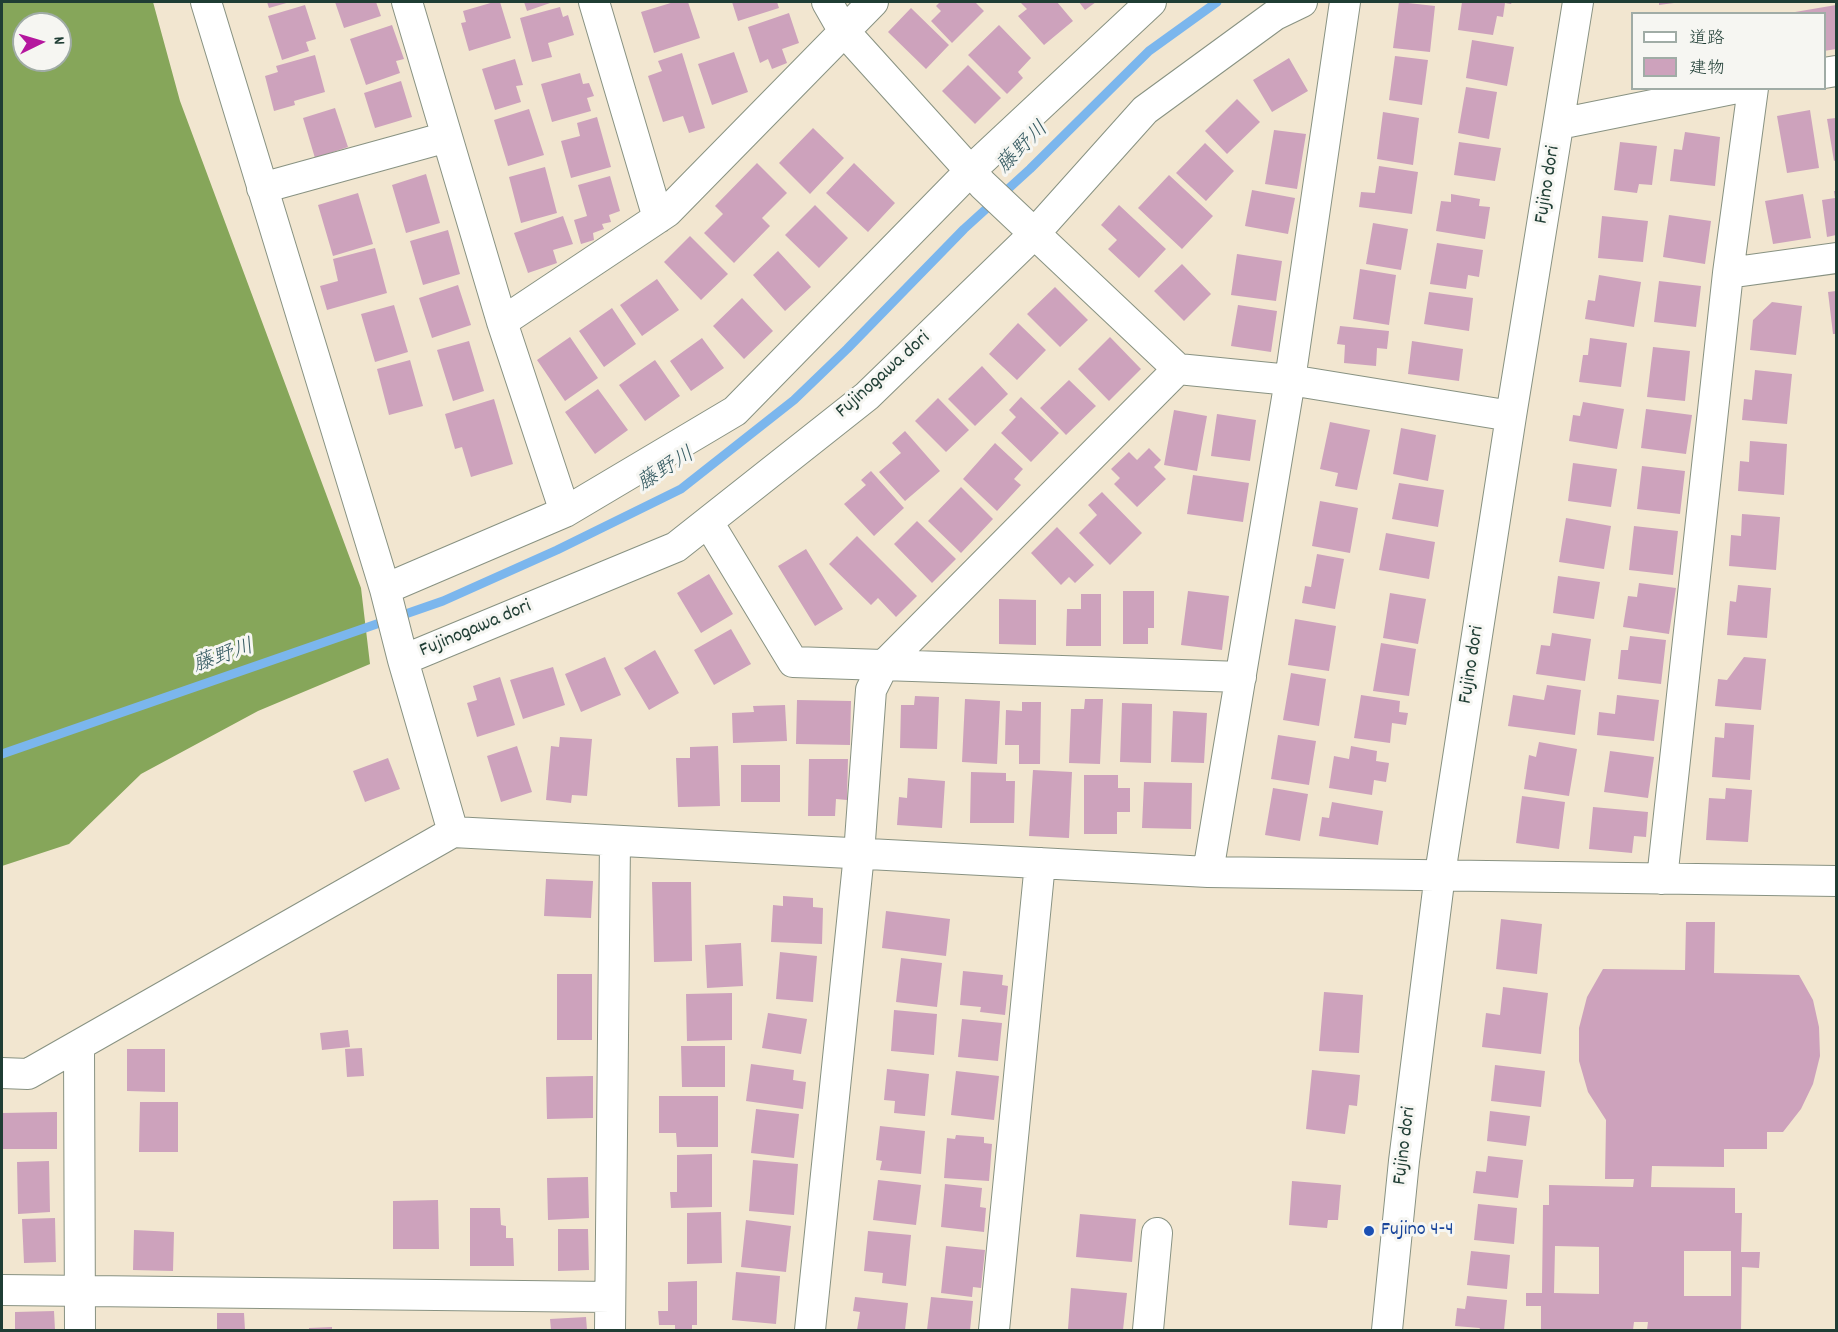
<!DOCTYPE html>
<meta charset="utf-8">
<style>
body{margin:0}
#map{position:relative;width:1838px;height:1332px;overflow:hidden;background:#f2e6d0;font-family:Dekko,"Klee One",sans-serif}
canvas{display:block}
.frame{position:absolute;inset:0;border:3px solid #1f3d34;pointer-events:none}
.legend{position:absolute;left:1631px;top:12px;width:195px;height:78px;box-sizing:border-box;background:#f6f6f2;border:2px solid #a0aca6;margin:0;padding:8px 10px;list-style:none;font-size:18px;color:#1f3d34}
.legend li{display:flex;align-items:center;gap:12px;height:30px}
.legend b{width:30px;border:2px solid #a0aca6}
.north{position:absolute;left:12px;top:12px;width:60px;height:60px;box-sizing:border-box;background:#f6f6f2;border:2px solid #a0aca6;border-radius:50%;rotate:85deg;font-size:16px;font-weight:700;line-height:24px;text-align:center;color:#1f3d34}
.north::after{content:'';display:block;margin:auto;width:21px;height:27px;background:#b5179e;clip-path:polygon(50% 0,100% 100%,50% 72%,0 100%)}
</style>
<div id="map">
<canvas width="1838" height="1332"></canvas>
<div class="frame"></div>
<ul class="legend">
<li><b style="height:8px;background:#fff"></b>道路</li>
<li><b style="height:16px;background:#cda2bc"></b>建物</li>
</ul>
<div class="north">N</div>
</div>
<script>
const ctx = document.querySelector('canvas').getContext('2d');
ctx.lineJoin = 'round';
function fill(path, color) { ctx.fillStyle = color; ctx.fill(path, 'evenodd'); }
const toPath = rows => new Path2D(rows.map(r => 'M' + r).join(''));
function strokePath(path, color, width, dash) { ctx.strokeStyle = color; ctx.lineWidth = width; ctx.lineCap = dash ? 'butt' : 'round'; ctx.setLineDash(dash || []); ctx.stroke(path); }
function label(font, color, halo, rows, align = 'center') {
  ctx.font = font + ' Dekko,"Klee One",sans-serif'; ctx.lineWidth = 6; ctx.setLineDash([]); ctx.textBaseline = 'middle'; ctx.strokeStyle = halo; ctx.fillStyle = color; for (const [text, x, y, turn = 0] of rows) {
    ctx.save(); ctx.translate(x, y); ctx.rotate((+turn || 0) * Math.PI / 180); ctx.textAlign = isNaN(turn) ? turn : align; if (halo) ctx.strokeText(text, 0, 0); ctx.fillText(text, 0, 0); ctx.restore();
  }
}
const forest = toPath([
 [2,2,153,2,180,101,361,588,370,664,258,711,141,774,69,844,2,866],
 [24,24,60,24,60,60,24,60]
]);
const stream = toPath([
 [2,754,443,601,557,550,681,489,794,400,847,349,964,229,1030,169,1149,51,1217,2]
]);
const building = toPath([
 [267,2,290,2,269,8],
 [335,2,376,2,381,16,344,28],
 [494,2,500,2,511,38,469,51,461,23,466,22,463,11],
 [524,2,553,2,527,11],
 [674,2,688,2,700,38,654,53,641,12],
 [732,2,777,2,779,8,738,21],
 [940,2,975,2,984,11,952,43,931,21,941,11,936,6],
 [1020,2,1057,2,1073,21,1044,45,1018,16,1027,9],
 [1079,2,1096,2,1085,10],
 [1399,2,1435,6,1430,52,1393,48],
 [1462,2,1512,2,1511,4,1505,3,1503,17,1497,16,1493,35,1458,30],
 [1659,2,1674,2,1674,3,1659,5],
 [305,5,316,39,306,42,309,51,282,60,268,16],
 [1836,5,1836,49,1824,51,1824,14,1796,14,1795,12],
 [560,7,563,17,568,15,574,35,548,43,552,57,532,62,520,18],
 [911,8,949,45,926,69,888,32],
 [789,13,799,43,782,49,787,63,772,69,768,59,760,63,748,27],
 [392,25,404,59,396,61,400,73,366,85,350,39],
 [999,25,1031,58,1018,72,1023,78,1007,94,968,55],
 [1472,40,1514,47,1507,86,1466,78],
 [734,52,748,92,712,105,698,64],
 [682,53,705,128,689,133,683,116,663,122,648,76,662,71,658,61],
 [315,55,325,92,294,101,295,105,274,111,265,76,278,72,276,66],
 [1395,56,1428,60,1422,105,1389,100],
 [1289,58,1308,91,1272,112,1253,80],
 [515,59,523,85,516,86,521,102,495,110,482,69],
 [968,65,1001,98,975,124,942,91],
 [580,73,583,84,589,83,594,96,587,98,591,111,552,122,541,84],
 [401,81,412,117,375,128,364,93],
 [1466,87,1497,92,1489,139,1458,133],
 [1237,99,1260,122,1227,154,1205,131],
 [335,108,348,147,315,158,303,118],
 [529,109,544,155,508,166,494,120],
 [1810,110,1819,168,1787,173,1777,116],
 [1383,112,1419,118,1413,165,1377,159],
 [597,117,611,167,571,178,561,141,580,136,577,123],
 [1836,118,1836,160,1834,161,1827,119],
 [813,128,844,158,810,194,779,163],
 [1274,130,1306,134,1297,189,1265,184],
 [1685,132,1720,137,1715,186,1670,181,1674,149,1682,150],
 [1459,142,1501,148,1495,181,1454,175],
 [1620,142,1657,146,1652,185,1639,184,1637,193,1614,190],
 [1205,143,1234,171,1206,201,1176,173],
 [757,163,787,193,762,218,770,226,734,263,704,233,723,214,715,206],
 [854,163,895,203,868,232,826,193],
 [1379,166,1418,172,1412,214,1359,207,1361,192,1375,193],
 [545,167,557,213,521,223,509,177],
 [426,174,440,223,406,233,392,185],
 [1169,175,1213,216,1182,249,1138,208],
 [610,176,620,211,609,215,611,222,602,224,604,229,593,233,594,240,581,244,574,220,587,216,578,185],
 [1252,190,1295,198,1288,234,1245,226],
 [1834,191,1836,191,1836,235,1827,237,1822,200,1835,198],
 [358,193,373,244,333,256,318,205],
 [1451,194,1480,199,1479,206,1490,207,1485,239,1436,231,1441,201,1451,202],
 [1803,194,1811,238,1773,244,1765,201],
 [815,205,848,238,819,268,785,235],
 [1119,205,1166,249,1139,278,1108,249,1117,240,1101,225],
 [1669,215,1711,221,1705,264,1663,257],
 [563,216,573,244,553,250,557,263,528,273,514,233],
 [1602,216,1648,221,1643,262,1598,258],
 [1373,223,1408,229,1401,270,1366,264],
 [448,230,460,274,423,285,410,241],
 [690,236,728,274,701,300,664,262],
 [1437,243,1483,250,1479,277,1468,275,1466,289,1430,284],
 [375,248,387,293,327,310,320,286,338,281,333,259],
 [778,251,811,287,785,311,753,275],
 [1237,254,1282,261,1276,301,1231,295],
 [1182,264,1211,294,1184,321,1154,291],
 [1360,269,1396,275,1389,325,1353,319],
 [1599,275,1641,282,1634,327,1585,319,1588,300,1595,301],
 [657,279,679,310,642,336,620,305],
 [1659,281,1701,286,1696,327,1654,322],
 [458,285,471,325,432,338,419,298],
 [1055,287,1088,320,1060,347,1027,314],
 [1836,291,1836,334,1833,334,1828,292],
 [1429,292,1473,298,1469,331,1424,324],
 [742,298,773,331,744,359,713,326],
 [1772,302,1802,306,1796,355,1750,350,1753,320],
 [394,305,408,352,375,362,361,314],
 [1238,305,1277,311,1271,352,1231,346],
 [612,308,636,344,604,367,579,331],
 [1018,323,1046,350,1017,380,989,354],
 [1340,326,1389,331,1387,349,1377,348,1376,366,1344,363,1345,345,1337,344],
 [570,337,598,378,565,401,537,360],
 [1110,337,1141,369,1109,401,1078,369],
 [702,338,724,368,691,391,670,361],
 [1590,338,1627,343,1621,387,1579,382,1583,355,1588,355],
 [469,341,484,391,453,401,437,350],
 [1412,341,1463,349,1459,381,1408,374],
 [1653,347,1690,351,1685,401,1647,397],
 [410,360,423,406,389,415,377,369],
 [655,360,680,396,645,421,619,385],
 [982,366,1008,394,975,426,948,399],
 [1755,370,1792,374,1787,424,1742,420,1744,399,1752,400],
 [1069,380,1096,406,1066,435,1040,408],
 [598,389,628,430,595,454,565,412],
 [1021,397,1059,433,1031,462,1001,433,1016,417,1009,410],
 [938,398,969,430,946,452,915,421],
 [494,399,513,464,471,477,462,447,455,449,445,414],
 [1583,402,1624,409,1617,449,1569,441,1573,415,1580,416],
 [1646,409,1692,415,1686,454,1641,448],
 [1174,410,1207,416,1197,471,1164,465],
 [1217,414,1256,420,1250,461,1211,456],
 [1330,422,1370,430,1357,490,1335,486,1338,473,1320,469],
 [1401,428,1436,435,1428,481,1393,474],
 [905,431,940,471,905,501,879,472,901,453,892,443],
 [1750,441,1787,444,1784,495,1738,491,1740,461,1749,462],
 [995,443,1023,469,1014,479,1021,485,997,511,963,479],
 [1149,448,1161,460,1154,467,1166,479,1137,507,1114,484,1120,478,1111,469,1129,452,1137,460],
 [1573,463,1617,469,1611,507,1568,501],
 [1642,466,1685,471,1680,514,1637,509],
 [871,471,904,508,874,536,844,504,866,485,861,480],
 [1193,475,1249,483,1243,522,1187,514],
 [1399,483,1444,490,1438,527,1392,519],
 [961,487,993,519,961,553,928,521],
 [1102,492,1142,533,1110,565,1079,533,1097,515,1088,505],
 [1320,501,1358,508,1350,553,1312,546],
 [1742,514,1780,517,1776,570,1729,566,1731,535,1741,536],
 [1566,518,1611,526,1604,569,1559,562],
 [917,521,956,559,932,583,894,544],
 [1634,526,1678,531,1673,575,1629,570],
 [1057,527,1094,565,1075,583,1069,577,1061,585,1031,553],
 [1386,533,1435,542,1429,579,1379,570],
 [857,536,917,596,896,617,878,598,871,605,829,564],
 [806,549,843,609,815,626,778,566],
 [1317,554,1344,559,1335,609,1302,603,1305,586,1311,587],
 [709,574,733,614,701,633,677,593],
 [1558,576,1600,582,1594,619,1553,613],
 [1639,583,1676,588,1669,634,1623,627,1628,596,1637,597],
 [1738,585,1771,588,1767,638,1727,635,1730,601,1736,602],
 [1123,591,1154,591,1154,628,1148,628,1148,644,1123,644],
 [1188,591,1229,596,1222,650,1181,645],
 [1390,593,1426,599,1418,644,1383,638],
 [1081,594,1101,594,1101,646,1066,646,1067,609,1081,609],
 [999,599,1036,600,1036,645,999,644],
 [1295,619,1336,626,1329,671,1288,665],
 [731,629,751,664,714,685,694,650],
 [1552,633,1591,639,1585,681,1536,674,1541,645,1550,646],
 [1630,636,1666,640,1661,684,1618,679,1621,650,1628,650],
 [1381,643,1416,649,1409,696,1373,691],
 [655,650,679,693,649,710,624,668],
 [605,657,621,695,581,712,565,674],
 [1744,657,1766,659,1761,710,1715,706,1718,679,1727,680],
 [553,667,565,705,523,719,510,680],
 [1291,673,1326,679,1319,726,1283,720],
 [500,677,515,725,477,737,467,703,477,700,473,686],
 [1547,685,1581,690,1575,735,1508,726,1513,695,1544,700],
 [1361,695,1400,701,1399,712,1408,713,1406,725,1392,723,1390,743,1354,738],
 [1617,695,1659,700,1654,741,1597,735,1599,712,1615,714],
 [915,696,939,697,937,749,900,748,901,705,914,705],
 [965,699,1000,701,997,764,962,762],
 [1085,699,1103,699,1100,764,1069,763,1071,709,1084,709],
 [797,700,851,701,850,745,796,744],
 [1022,702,1041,702,1040,764,1019,764,1019,745,1005,745,1006,710,1022,711],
 [1122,703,1152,704,1151,763,1120,762],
 [785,705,787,741,733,743,732,713,754,712,753,706],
 [1173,711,1207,713,1204,763,1171,762],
 [1725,723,1754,725,1750,780,1712,777,1715,737,1724,738],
 [1278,735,1316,741,1309,785,1271,779],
 [560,737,592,739,587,796,572,795,571,803,546,800,551,746,559,747],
 [1539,742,1577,749,1569,796,1524,789,1529,755,1536,757],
 [517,746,532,792,501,802,487,756],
 [718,746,720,806,678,807,676,758,690,758,690,747],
 [1351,746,1377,751,1376,761,1389,763,1386,782,1374,780,1372,795,1329,788,1334,756,1349,759],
 [1610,751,1654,757,1648,798,1604,792],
 [388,758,400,789,365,802,353,771],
 [809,759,848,759,847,800,836,799,835,816,808,816],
 [741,765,780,765,780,802,741,802],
 [1033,770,1072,772,1069,838,1029,836],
 [971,772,1006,773,1006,781,1015,781,1014,823,970,823],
 [1084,775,1118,775,1118,788,1130,788,1130,812,1117,812,1117,834,1084,834],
 [908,778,945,781,942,828,897,825,899,797,907,798],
 [1144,782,1192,783,1191,829,1142,828],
 [1273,788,1308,794,1300,841,1265,835],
 [1726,788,1752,790,1748,842,1706,840,1709,798,1725,799],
 [1522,796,1565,802,1559,849,1516,843],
 [1332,802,1383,811,1378,845,1319,836,1322,817,1329,818],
 [1593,807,1648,812,1646,837,1634,836,1632,853,1589,849],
 [546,879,593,881,591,918,544,916],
 [652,882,691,882,692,961,654,962],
 [783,896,813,898,813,907,823,908,822,944,771,942,773,905,783,906],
 [886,911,950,919,946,956,882,948],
 [1501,919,1542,924,1537,974,1496,969],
 [1686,922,1715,922,1714,973,1799,975,1813,1000,1819,1027,1820,1056,1813,1084,1801,1109,1783,1132,1767,1132,1767,1149,1724,1149,1724,1167,1652,1166,1651,1187,1735,1188,1735,1213,1742,1213,1741,1252,1760,1252,1759,1268,1742,1267,1741,1330,1647,1330,1648,1322,1634,1322,1633,1330,1541,1330,1541,1306,1526,1306,1526,1293,1542,1293,1543,1205,1549,1205,1549,1185,1633,1187,1634,1179,1605,1179,1606,1120,1588,1092,1579,1061,1579,1028,1587,997,1603,969,1685,970],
 [1555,1246,1599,1247,1599,1294,1554,1293],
 [1684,1251,1731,1251,1731,1296,1684,1296],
 [741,943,743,986,707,988,705,945],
 [780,952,817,956,813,1002,776,999],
 [901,958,942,963,937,1007,896,1002],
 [963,971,1003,975,1002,985,1008,986,1005,1015,980,1012,981,1007,960,1005],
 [557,974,592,974,592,1040,557,1040],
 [1503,987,1548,993,1541,1054,1482,1047,1486,1013,1500,1015],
 [1324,992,1363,995,1359,1053,1319,1051],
 [732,993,732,1040,687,1041,686,994],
 [894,1010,937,1014,934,1055,891,1051],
 [768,1013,807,1019,801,1054,762,1048],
 [962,1019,1002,1023,998,1061,958,1057],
 [348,1030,350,1047,322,1050,320,1033],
 [681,1046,725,1046,725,1087,682,1087],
 [362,1048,364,1076,347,1077,345,1049],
 [127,1049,165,1049,165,1092,127,1091],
 [751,1064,794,1070,793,1080,806,1082,803,1109,746,1101],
 [1495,1065,1545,1071,1541,1107,1491,1101],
 [887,1069,929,1074,925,1116,894,1113,895,1101,884,1100],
 [1312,1070,1360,1075,1357,1106,1349,1105,1345,1134,1306,1129],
 [956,1071,999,1076,994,1120,951,1115],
 [593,1076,593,1118,547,1119,546,1077],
 [659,1096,718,1096,718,1147,677,1147,676,1133,659,1133],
 [140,1102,178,1102,178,1152,139,1152],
 [756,1109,799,1114,794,1158,751,1153],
 [1490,1111,1530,1116,1526,1146,1487,1141],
 [57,1112,57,1149,2,1149,2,1113],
 [880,1126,925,1131,921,1174,880,1170,882,1161,876,1160],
 [956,1135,984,1137,984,1143,992,1144,989,1181,944,1178,947,1138,955,1139],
 [712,1154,712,1207,671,1208,670,1192,677,1192,677,1155],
 [1488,1156,1523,1160,1518,1198,1473,1193,1476,1171,1486,1172],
 [753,1160,798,1164,794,1215,749,1211],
 [49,1161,50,1212,18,1214,17,1162],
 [588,1177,589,1218,548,1220,547,1178],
 [878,1180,921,1185,916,1225,873,1220],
 [1292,1181,1341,1185,1338,1220,1328,1220,1327,1228,1289,1225],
 [945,1184,982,1188,980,1207,986,1208,984,1232,941,1227],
 [438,1200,439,1249,393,1249,393,1201],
 [1478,1204,1517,1208,1514,1244,1474,1240],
 [470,1208,500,1208,501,1225,506,1226,506,1238,513,1238,514,1266,470,1266],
 [721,1212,722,1263,687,1264,687,1213],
 [1080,1214,1136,1219,1132,1262,1076,1257],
 [55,1218,56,1262,24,1263,22,1219],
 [746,1220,791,1226,786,1272,741,1267],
 [558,1229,588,1229,589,1270,558,1271],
 [134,1230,174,1232,173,1271,133,1270],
 [868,1231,911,1235,906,1286,882,1283,883,1273,864,1271],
 [946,1246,985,1250,981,1288,973,1287,972,1297,941,1293],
 [1471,1251,1510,1255,1507,1289,1467,1285],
 [736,1272,780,1276,776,1324,732,1320],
 [697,1281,697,1325,692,1325,692,1330,675,1330,675,1325,659,1325,658,1311,668,1311,668,1282],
 [1071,1288,1127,1293,1123,1330,1068,1329],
 [1467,1296,1507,1300,1504,1330,1479,1330,1480,1328,1455,1326,1457,1308,1465,1309],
 [855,1297,908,1303,905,1330,857,1330,860,1312,853,1311],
 [931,1297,973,1301,970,1330,927,1330],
 [54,1311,55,1330,15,1330,15,1312],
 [217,1313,244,1313,245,1330,217,1330],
 [586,1317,587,1330,551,1330,550,1319],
 [332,1327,332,1330,309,1330,309,1328]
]);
const minor = toPath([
 [206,2,385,589,403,660,453,832],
 [407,2,502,322,565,512],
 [594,2,658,218],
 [827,2,843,30,983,185,1178,369,1290,380,1511,416],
 [1824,73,1836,71],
 [1559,124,1737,88],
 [262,188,447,137],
 [1728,273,1836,258],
 [502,322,667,212,873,2],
 [708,522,793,662,1241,677],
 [385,589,565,512,735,411,970,171,1151,2],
 [403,660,676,547,867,396,1034,234,1145,110,1275,15,1302,2],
 [1208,872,1290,380,1345,2],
 [1662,879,1728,273,1753,88],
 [79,1045,80,1330],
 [2,1073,28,1074,453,832,1208,872,1836,881],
 [2,1290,610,1297],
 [610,1330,615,841],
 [810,1330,859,854,871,690,883,666,1178,369],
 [994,1330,1040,863],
 [1148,1330,1157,1233],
 [1387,1330,1404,1161,1440,874,1511,416,1578,2]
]);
const markers = [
 [1369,1231,6,"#1a4fb4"]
];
const streetNames = [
 ["Fujino dori",1549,185,-81],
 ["Fujinogawa dori",884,376,-42],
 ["Fujinogawa dori",476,630,-23],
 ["Fujino dori",1473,665,-81],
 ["Fujino dori",1406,1146,-83]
];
const transitNames = [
 ["Fujino 4-4",1381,1231]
];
const waterNames = [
 ["藤野川",1024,149,-45],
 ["藤野川",667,471,-32],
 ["藤野川",224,658,-19]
];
fill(forest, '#86a65a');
strokePath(stream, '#7bb6ed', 9);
fill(building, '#cda2bc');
strokePath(minor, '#889282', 32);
strokePath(minor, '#fff', 30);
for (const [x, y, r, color] of markers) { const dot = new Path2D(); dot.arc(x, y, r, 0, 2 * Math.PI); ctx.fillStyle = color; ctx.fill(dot); strokePath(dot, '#f6f6f2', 2); }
label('20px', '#1f3d34', '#f6f6f2', streetNames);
label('20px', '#164399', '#f6f6f2', transitNames, 'left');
label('italic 21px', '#365b62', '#f6f6f2', waterNames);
</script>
